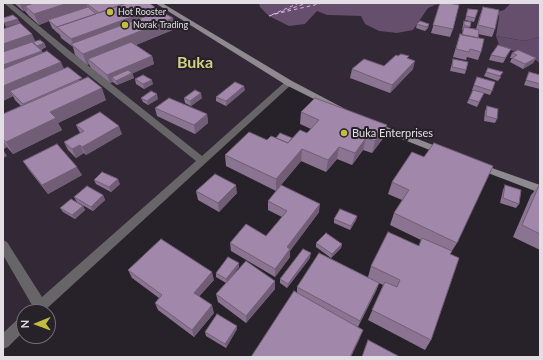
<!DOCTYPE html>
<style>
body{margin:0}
#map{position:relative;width:543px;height:360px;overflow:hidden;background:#272129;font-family:Lato,sans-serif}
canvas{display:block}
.frame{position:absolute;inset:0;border:4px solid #e2dee4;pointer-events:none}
.north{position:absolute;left:16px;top:304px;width:40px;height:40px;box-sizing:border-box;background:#272129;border:1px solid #726d74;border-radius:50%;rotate:269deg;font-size:11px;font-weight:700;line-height:16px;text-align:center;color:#e2dee4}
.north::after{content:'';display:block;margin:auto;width:14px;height:18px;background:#c2bd3f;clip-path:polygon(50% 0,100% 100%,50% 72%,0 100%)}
</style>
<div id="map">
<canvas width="543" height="360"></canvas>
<div class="frame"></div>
<div class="north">N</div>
</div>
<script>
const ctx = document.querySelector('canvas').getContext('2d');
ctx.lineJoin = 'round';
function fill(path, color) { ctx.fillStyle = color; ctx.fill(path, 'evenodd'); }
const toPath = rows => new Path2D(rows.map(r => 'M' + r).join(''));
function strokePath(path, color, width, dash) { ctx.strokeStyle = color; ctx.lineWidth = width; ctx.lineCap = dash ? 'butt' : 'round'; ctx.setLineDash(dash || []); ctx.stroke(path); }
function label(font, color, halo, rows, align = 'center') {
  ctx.font = font + ' Lato,sans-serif'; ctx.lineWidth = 4; ctx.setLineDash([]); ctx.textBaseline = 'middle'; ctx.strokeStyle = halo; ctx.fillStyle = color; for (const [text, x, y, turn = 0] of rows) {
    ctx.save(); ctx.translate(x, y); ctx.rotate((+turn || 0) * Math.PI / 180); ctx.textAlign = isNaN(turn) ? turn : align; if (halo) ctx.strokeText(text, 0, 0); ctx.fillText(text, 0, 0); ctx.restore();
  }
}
const built = toPath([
 [3,3,259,3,260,7,305,24,317,11,327,15,361,16,365,24,379,31,397,33,413,30,428,8,435,5,444,3,478,5,480,3,509,3,510,4,499,17,496,36,540,64,540,189,368,122,289,83,34,312,24,312,24,322,3,342]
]);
const forest = toPath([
 [496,36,525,41,540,37,540,64,537,61,499,45]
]);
const water = toPath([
 [259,3,444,3,435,5,428,8,413,30,397,33,379,31,365,24,361,16,327,15,317,11,305,24,289,26,269,16,260,7],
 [509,3,540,3,540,37,525,41,496,36,499,17,497,12,504,10,510,4]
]);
const ferry = toPath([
 [299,3,269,16,307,3],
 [275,14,323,3]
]);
const minor = toPath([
 [4,3,11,3,71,52,202,156,286,81,292,81,293,83,43,312,28,312,32,305,3,255,3,240,7,242,42,297,196,161,65,56,4,3],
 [24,316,24,331,8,347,3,349,3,333,19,318,24,316]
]);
const secondary = toPath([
 [155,3,162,3,292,81,349,111,345,114,342,113,286,85,155,3],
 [374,122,446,150,448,152,446,154,440,154,371,127,370,125,374,122],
 [478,163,540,185,540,193,475,168,473,166,478,163]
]);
const wall = toPath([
 [14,3,149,3,157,12,173,18,175,29,136,45,152,56,154,64,132,73,134,78,117,85,113,82,110,83,91,68,89,64,87,65,75,55,73,47,61,38,60,35,52,28,49,21,39,25,29,16,25,11,23,11],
 [440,3,453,29,450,37,431,33],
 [483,7,495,29,492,37,478,34,478,38,481,52,478,60,467,57,466,60,453,57,460,34,462,35,463,30,462,30,463,25,464,21,470,27,469,28,476,29,480,15],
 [468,9,478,10,474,22,465,20],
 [417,24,429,24,428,28,425,31,416,28],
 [3,29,35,42,44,43,46,47,41,50,43,53,106,100,58,123,62,130,13,154,7,147,3,149,3,114,21,106,15,100,13,96,3,101],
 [511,49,503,63,489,60,491,55],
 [512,53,536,58,533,63,523,69,510,62,512,58,510,58],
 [398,56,409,59,413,69,390,93,350,78,352,69,384,66],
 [453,59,466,70,465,74,450,71],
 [488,68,501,77,498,81,484,76],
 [529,72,540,75,540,89,524,85],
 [477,77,492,91,490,95,484,93,477,107,467,103,473,90,472,90],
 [135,79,153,84,144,89,136,84],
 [245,90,226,106,216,101,216,97],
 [141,98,158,99,148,105,143,102],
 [184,98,202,98,191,106,185,103],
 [487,106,497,119,495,123,484,121,485,111],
 [155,108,207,114,208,123,195,134,157,116],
 [301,112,384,137,372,153,363,150,352,165,337,159,326,172,301,161,276,191,226,166,225,155,267,140,276,138,292,138,307,133,311,129,300,124],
 [76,125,122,134,86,155,84,153,76,158,68,150,64,142,80,133],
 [412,152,457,243,450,254,431,340,425,350,368,320,383,285,377,282,379,283,376,291,358,327,359,340,297,293,297,287,368,277,371,266,419,245,421,240,390,225,394,213,402,200,388,194,392,182],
 [23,161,82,175,48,194,29,170],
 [94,180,120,184,111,192,96,184],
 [540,184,540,250,513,237,531,195],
 [505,185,519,204,516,208,500,203,503,190],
 [196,191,237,193,219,212,198,200],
 [103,195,105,200,93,211,77,202,74,197],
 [268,201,319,212,290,251,290,257,275,277,231,251,230,243,266,236,282,217,268,210],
 [83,206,85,210,75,219,63,212,60,208],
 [357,216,356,220,350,230,334,223,334,219],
 [316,243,342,244,341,248,331,258,316,247],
 [310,258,287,288,280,283,280,279],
 [239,267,229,280,275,289,246,323,218,302,216,294,226,283,216,277,216,273],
 [128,270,214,280,199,296,214,313,194,337,158,310,155,303,159,298,132,278],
 [237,329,226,348,206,336,205,332]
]);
const shadedWall = toPath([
 [22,3,47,3,25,6,27,10,23,7,25,11,23,11,20,4],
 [68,3,103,3,86,3,88,8,48,20,49,21,39,25,34,14],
 [156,8,159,18,74,46,71,39],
 [173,18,175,29,92,63,88,59,89,64,87,65,83,54],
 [18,19,20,23,6,27,4,23],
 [429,24,428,28,425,31,427,27],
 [32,34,37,45,3,57,3,44],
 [44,43,46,47,38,50,36,46],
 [42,51,46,59,3,75,3,65],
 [152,56,154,64,116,81,112,77,113,82,110,83,107,75],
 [536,58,533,63,523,69,525,64],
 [415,61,413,69,390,93,392,85],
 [61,62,66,73,10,91,13,96,3,101,3,86],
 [132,73,134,78,117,85,116,81],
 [152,80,153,84,144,89,143,84],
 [244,86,245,90,226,106,226,101],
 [102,88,106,100,58,123,62,130,13,154,6,142,50,112],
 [201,93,202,98,191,106,190,101],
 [157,94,158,99,148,105,147,101],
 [207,114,208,123,195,134,194,125],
 [387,125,384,137,372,153,375,141],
 [119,126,122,134,86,155,82,147],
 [366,138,363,150,352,165,355,153],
 [3,140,7,147,3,149],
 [80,145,84,153,76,158,72,149],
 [339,147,337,159,326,172,328,160],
 [302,149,301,161,276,191,276,179],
 [4,151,7,156,3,158,3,152],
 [77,167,82,175,48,194,42,185],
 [118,179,120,184,111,192,109,187],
 [236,185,237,193,219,212,218,203],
 [103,195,105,200,93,211,91,207],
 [320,204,319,212,290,251,290,257,275,277,275,269,287,247],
 [83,206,85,210,75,219,72,215],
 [357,216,356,220,350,230,351,226],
 [342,244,341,248,331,258,332,254],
 [311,253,310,258,287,288,288,284],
 [239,263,239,267,227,283,226,279],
 [212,272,214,280,196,300,194,293],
 [275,281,275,289,246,323,246,316],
 [379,283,376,291,357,328,360,321],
 [212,305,214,313,194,337,192,330],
 [237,326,237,329,226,348,225,344],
 [363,330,359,340,351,357,350,357]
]);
const building = toPath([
 [34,3,68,3,34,14,25,6,34,3],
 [86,3,122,3,123,4,99,13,86,3],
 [127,3,149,3,156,8,71,39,57,27,127,3],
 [440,3,448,3,459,5,453,29,433,25,440,3],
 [23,7,25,7,27,11,23,7],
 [88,7,96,14,57,27,58,28,48,20,88,7],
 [483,7,499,10,495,29,478,25,483,7],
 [468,9,478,10,475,18,466,16,468,9],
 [160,11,173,18,83,54,71,44,160,11],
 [13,15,18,19,4,23,3,22,3,18,13,15],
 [420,21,429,24,427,27,417,24,420,21],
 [464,21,471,22,470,27,464,25,464,21],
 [20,23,32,34,3,44,3,29,20,23],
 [464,27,479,30,478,38,462,35,464,27],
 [460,34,484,39,481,52,470,49,469,52,456,49,460,34],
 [40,40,44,43,37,46,33,42,40,40],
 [32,42,42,51,3,65,3,52,32,42],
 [131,42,152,56,107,75,88,59,131,42],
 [498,45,511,49,505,58,491,55,498,45],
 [518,50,536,58,525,64,512,58,517,55,512,53,518,50],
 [47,51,61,62,3,86,3,69,47,51],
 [401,54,409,56,407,58,415,61,392,85,352,69,364,59,384,66,396,55,398,56,401,54],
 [453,59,468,62,466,70,452,67,453,59],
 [68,67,82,78,23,104,10,91,68,67],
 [488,68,503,72,500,76,486,72,488,68],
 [128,70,132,73,116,81,112,77,128,70],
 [529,72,540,75,540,84,526,80,529,72],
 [143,75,152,80,143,84,135,79,143,75],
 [88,77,102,88,50,112,56,118,6,142,3,139,3,114,88,77],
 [477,77,495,82,492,91,474,85,477,77],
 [235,82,244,86,226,101,216,97,235,82],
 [195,90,201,93,190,101,184,98,195,90],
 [473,90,484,93,479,102,469,99,473,90],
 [151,91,157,94,147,101,141,98,151,91],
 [169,98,207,114,194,125,155,108,169,98],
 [315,98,387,125,375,141,366,138,355,153,339,147,328,160,302,149,276,179,225,155,249,132,267,140,271,136,288,143,300,130,307,133,319,120,301,112,315,98],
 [487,106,498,109,497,119,486,116,487,106],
 [100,112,119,126,82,147,80,145,72,149,64,142,84,131,76,125,100,112],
 [280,133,292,138,288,143,276,138,280,133],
 [434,143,493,166,457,243,394,213,409,190,392,182,412,152,424,157,434,143],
 [57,144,77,167,42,185,23,161,57,144],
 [102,172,118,179,109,187,94,180,102,172],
 [215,174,236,185,218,203,196,191,215,174],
 [540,184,540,234,522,225,540,183,540,184],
 [281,185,320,204,287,247,290,249,275,269,230,243,246,224,266,236,287,211,268,201,281,185],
 [505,185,521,190,519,204,503,198,505,185],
 [87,186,103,195,91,207,74,197,87,186],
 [71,199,83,206,72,215,60,208,71,199],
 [340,209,357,216,351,226,334,219,340,209],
 [388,232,419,246,422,238,452,251,450,254,459,258,431,340,372,310,385,282,397,287,400,280,371,266,388,232],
 [326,233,342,244,332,254,316,243,326,233],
 [161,239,212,272,194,293,212,305,192,330,155,303,162,295,128,270,161,239],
 [303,249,311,253,288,284,280,279,303,249],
 [319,253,379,283,360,321,297,287,319,253],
 [228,257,239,263,226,279,216,273,228,257],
 [246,261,275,281,246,316,216,294,246,261],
 [294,291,363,330,350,357,251,357,294,291],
 [217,314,237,326,225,344,205,332,217,314],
 [368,340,400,357,362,357,368,340]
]);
const markers = [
 [110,12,4,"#c2bd3f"],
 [125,25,4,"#c2bd3f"],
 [344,133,4,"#c2bd3f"]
];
const farPoinames = [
 ["Hot Rooster",118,12],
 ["Norak Trading",133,25]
];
const poiNames = [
 ["Buka Enterprises",352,133]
];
const farTownnames = [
 ["Buka",195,63]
];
fill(built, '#322836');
fill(forest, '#624b6a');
fill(water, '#664e6d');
strokePath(ferry, '#dbb3e9', 1, [3.5, 3]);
fill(minor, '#686569');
fill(secondary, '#8f8990');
fill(wall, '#8a7491');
fill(shadedWall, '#715e76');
fill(building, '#a187a9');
strokePath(building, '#715e76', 1);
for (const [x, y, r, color] of markers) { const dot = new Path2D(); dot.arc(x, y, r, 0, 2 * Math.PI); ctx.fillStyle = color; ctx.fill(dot); strokePath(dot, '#272129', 1.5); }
label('9px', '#e2dee4', '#272129', farPoinames, 'left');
label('11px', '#e2dee4', '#272129', poiNames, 'left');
label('bold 16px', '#d2d183', '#272129', farTownnames);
</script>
